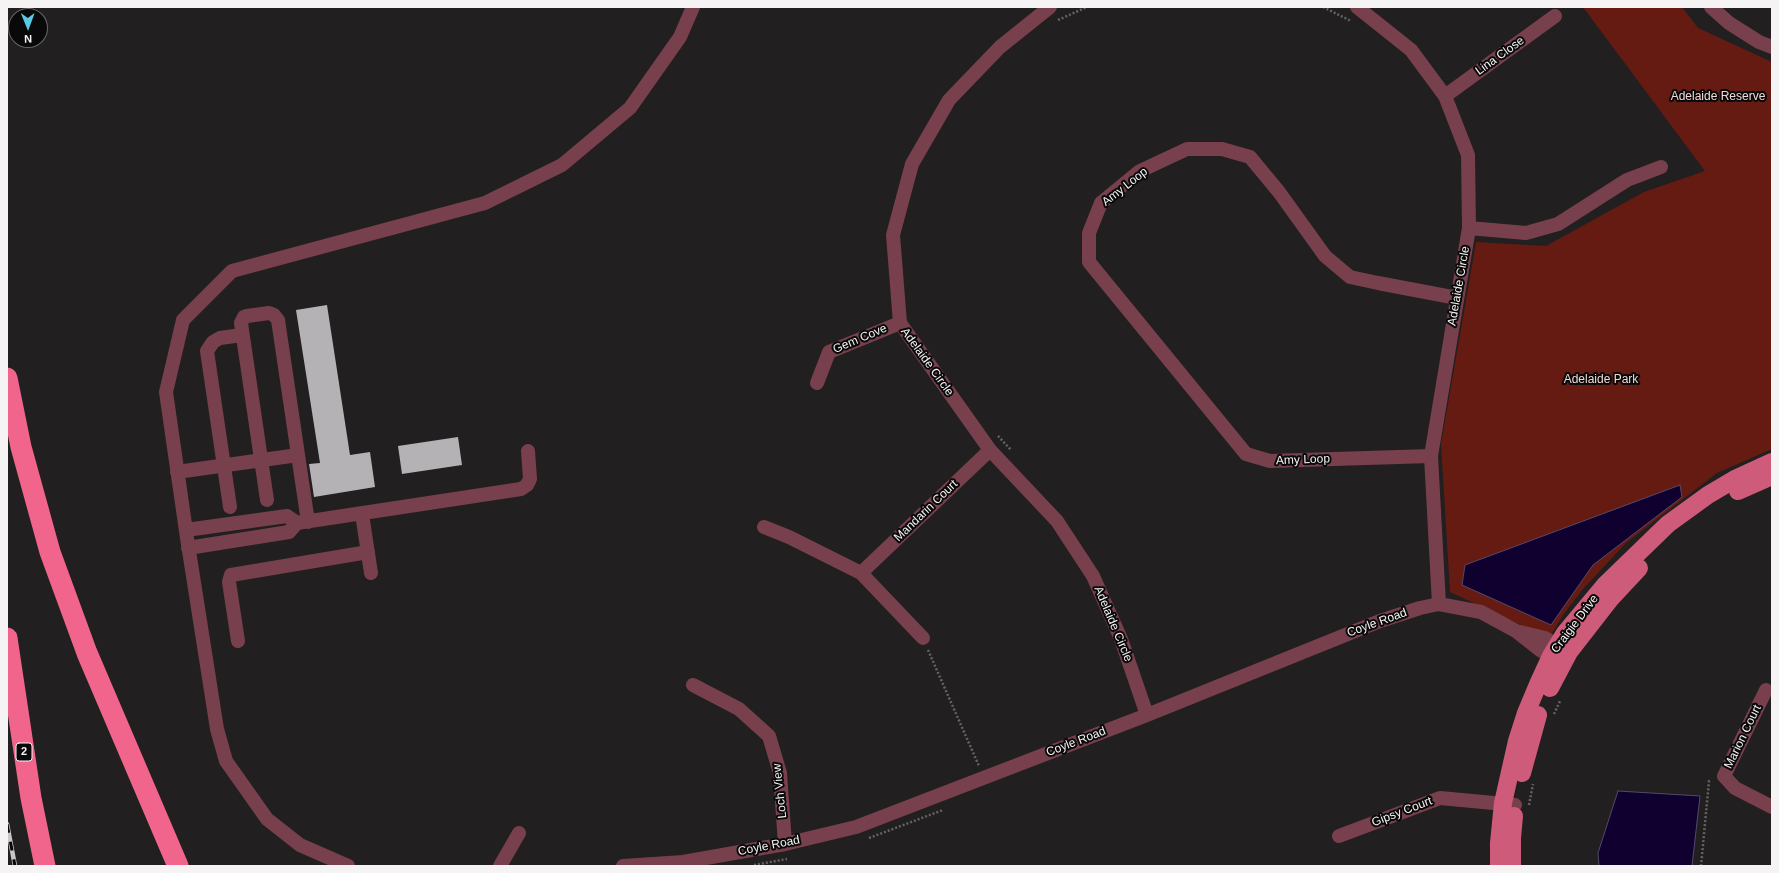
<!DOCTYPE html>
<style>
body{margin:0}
#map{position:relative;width:1779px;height:873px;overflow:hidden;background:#211f20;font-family:Arial,sans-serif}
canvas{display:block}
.frame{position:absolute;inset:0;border:8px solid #f5f3f4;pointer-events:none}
.north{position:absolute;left:8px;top:8px;width:40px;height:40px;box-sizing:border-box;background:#0a090a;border:1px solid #686768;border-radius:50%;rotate:179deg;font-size:11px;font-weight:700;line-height:16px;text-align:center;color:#f5f3f4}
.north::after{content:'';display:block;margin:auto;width:14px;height:18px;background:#59c8e4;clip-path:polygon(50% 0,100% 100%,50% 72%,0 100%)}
</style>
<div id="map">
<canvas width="1779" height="873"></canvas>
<div class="frame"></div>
<div class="north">N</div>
</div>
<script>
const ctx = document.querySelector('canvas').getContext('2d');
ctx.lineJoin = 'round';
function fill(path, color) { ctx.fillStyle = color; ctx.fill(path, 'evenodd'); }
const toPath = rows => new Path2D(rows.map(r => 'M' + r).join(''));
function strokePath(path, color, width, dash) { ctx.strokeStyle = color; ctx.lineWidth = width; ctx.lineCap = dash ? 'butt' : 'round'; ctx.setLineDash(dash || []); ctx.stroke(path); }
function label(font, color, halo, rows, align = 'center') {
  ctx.font = font + ' Arial,sans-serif'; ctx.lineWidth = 4; ctx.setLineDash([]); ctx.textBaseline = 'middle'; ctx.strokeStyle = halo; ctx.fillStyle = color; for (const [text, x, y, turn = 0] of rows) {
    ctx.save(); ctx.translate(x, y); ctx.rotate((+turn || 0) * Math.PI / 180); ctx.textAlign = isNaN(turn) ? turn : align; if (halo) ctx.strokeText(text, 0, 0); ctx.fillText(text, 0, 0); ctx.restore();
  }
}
const green = toPath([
 [1583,7,1682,7,1698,28,1772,62,1772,449,1717,473,1626,543,1583,589,1563,615,1549,638,1450,592,1441,444,1476,242,1546,246,1644,192,1705,171]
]);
const water = toPath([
 [1680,485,1682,497,1593,565,1551,625,1462,585,1465,565,1680,485],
 [1618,791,1700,796,1692,866,1599,866,1598,853,1618,791]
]);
const building = toPath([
 [327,305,350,455,370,452,375,487,314,497,309,464,320,463,296,310],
 [458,437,462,465,402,474,398,446]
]);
const path = toPath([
 [1323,7,1351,21],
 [1058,20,1087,7],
 [998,436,1011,450],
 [928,650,979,766],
 [1554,714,1560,701],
 [1529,805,1533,784],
 [869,838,943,810],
 [754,865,787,859],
 [1701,866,1709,781,1711,781]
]);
const minor = toPath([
 [1050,7,1000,47,949,100,912,164,893,235,900,323,990,450,1057,521,1093,576,1121,639,1147,715],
 [1357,7,1411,50,1445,96,1468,155,1469,228,1431,456,1439,604],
 [1711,7,1729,23,1759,42,1772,47],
 [1445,96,1555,16],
 [1469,228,1526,233,1558,224,1627,180,1661,167],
 [817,383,829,352,900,323],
 [1431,456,1270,461,1246,454,1089,262,1089,233,1101,203,1140,171,1187,149,1222,149,1250,157,1279,192,1325,256,1350,277,1378,283,1457,298],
 [177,472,298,455],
 [267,500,241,323,244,317,247,316,269,313,274,315,278,320,308,522],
 [230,507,207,351,213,342,220,338,242,335],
 [362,514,371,573],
 [297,523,521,489,527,485,530,479,528,451],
 [764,527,789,537,861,573,923,638],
 [186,530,287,516,297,523,289,532,188,548],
 [861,573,990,450],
 [1520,632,1545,638,1566,650],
 [238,641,229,582,231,575,368,552],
 [693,685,739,709,769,736,780,773,785,844],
 [1766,690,1724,776,1735,788,1772,807],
 [1339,836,1440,798,1515,805],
 [348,866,300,845,267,819,226,761,217,729,187,538,166,392,183,320,232,271,485,203,562,165,630,108,680,37,693,7],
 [500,866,519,833],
 [623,866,683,862,785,844,856,827,1147,715,1380,621,1420,608,1439,604,1481,612,1516,631,1540,650,1559,660]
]);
const major = toPath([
 [1738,491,1772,476],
 [1550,688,1569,652,1611,598,1639,568],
 [1522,773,1538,715],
 [1499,866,1499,843,1503,803,1517,741,1526,713,1539,682,1551,656,1565,633,1605,585,1668,524,1708,495,1735,479,1772,462],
 [1512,866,1512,838,1514,816]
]);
const highway = toPath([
 [7,378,21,447,50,552,87,653,178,866],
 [7,638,31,798,45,866]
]);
const rail = toPath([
 [7,824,15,866]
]);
const shields = [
 [24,752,16]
];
const shieldNames = [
 ["2",24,752]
];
const streetNames = [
 ["Lina Close",1500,56,-36],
 ["Amy Loop",1125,187,-38],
 ["Adelaide Circle",1459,286,-80],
 ["Gem Cove",860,339,-23],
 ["Adelaide Circle",927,362,54],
 ["Amy Loop",1303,460,-2],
 ["Mandarin Court",926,511,-44],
 ["Coyle Road",1377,623,-20],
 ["Adelaide Circle",1113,624,67],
 ["Craigie Drive",1575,624,-53],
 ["Marion Court",1743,737,-64],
 ["Coyle Road",1076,742,-21],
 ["Loch View",780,791,-96],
 ["Gipsy Court",1402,812,-21],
 ["Coyle Road",769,846,-11]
];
const parkNames = [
 ["Adelaide Reserve",1718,97],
 ["Adelaide Park",1601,380]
];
fill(green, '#661b12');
fill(water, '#10002f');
strokePath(water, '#55496a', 1);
fill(building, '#b4b2b5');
strokePath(path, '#656364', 2.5, [2, 2]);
strokePath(minor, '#78404d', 14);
strokePath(major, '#ce5b7a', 18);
strokePath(highway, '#f1658c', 21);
strokePath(rail, '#c8c6c7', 4.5);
strokePath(rail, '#0a090a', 3, [9]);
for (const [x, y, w] of shields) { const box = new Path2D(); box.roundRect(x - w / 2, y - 9, w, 18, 3); ctx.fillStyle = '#0a090a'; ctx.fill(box); strokePath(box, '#f5f3f4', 1); }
label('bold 11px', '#f5f3f4', null, shieldNames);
label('12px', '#f5f3f4', '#0a090a', streetNames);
label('12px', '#f1d8d3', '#0a090a', parkNames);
</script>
